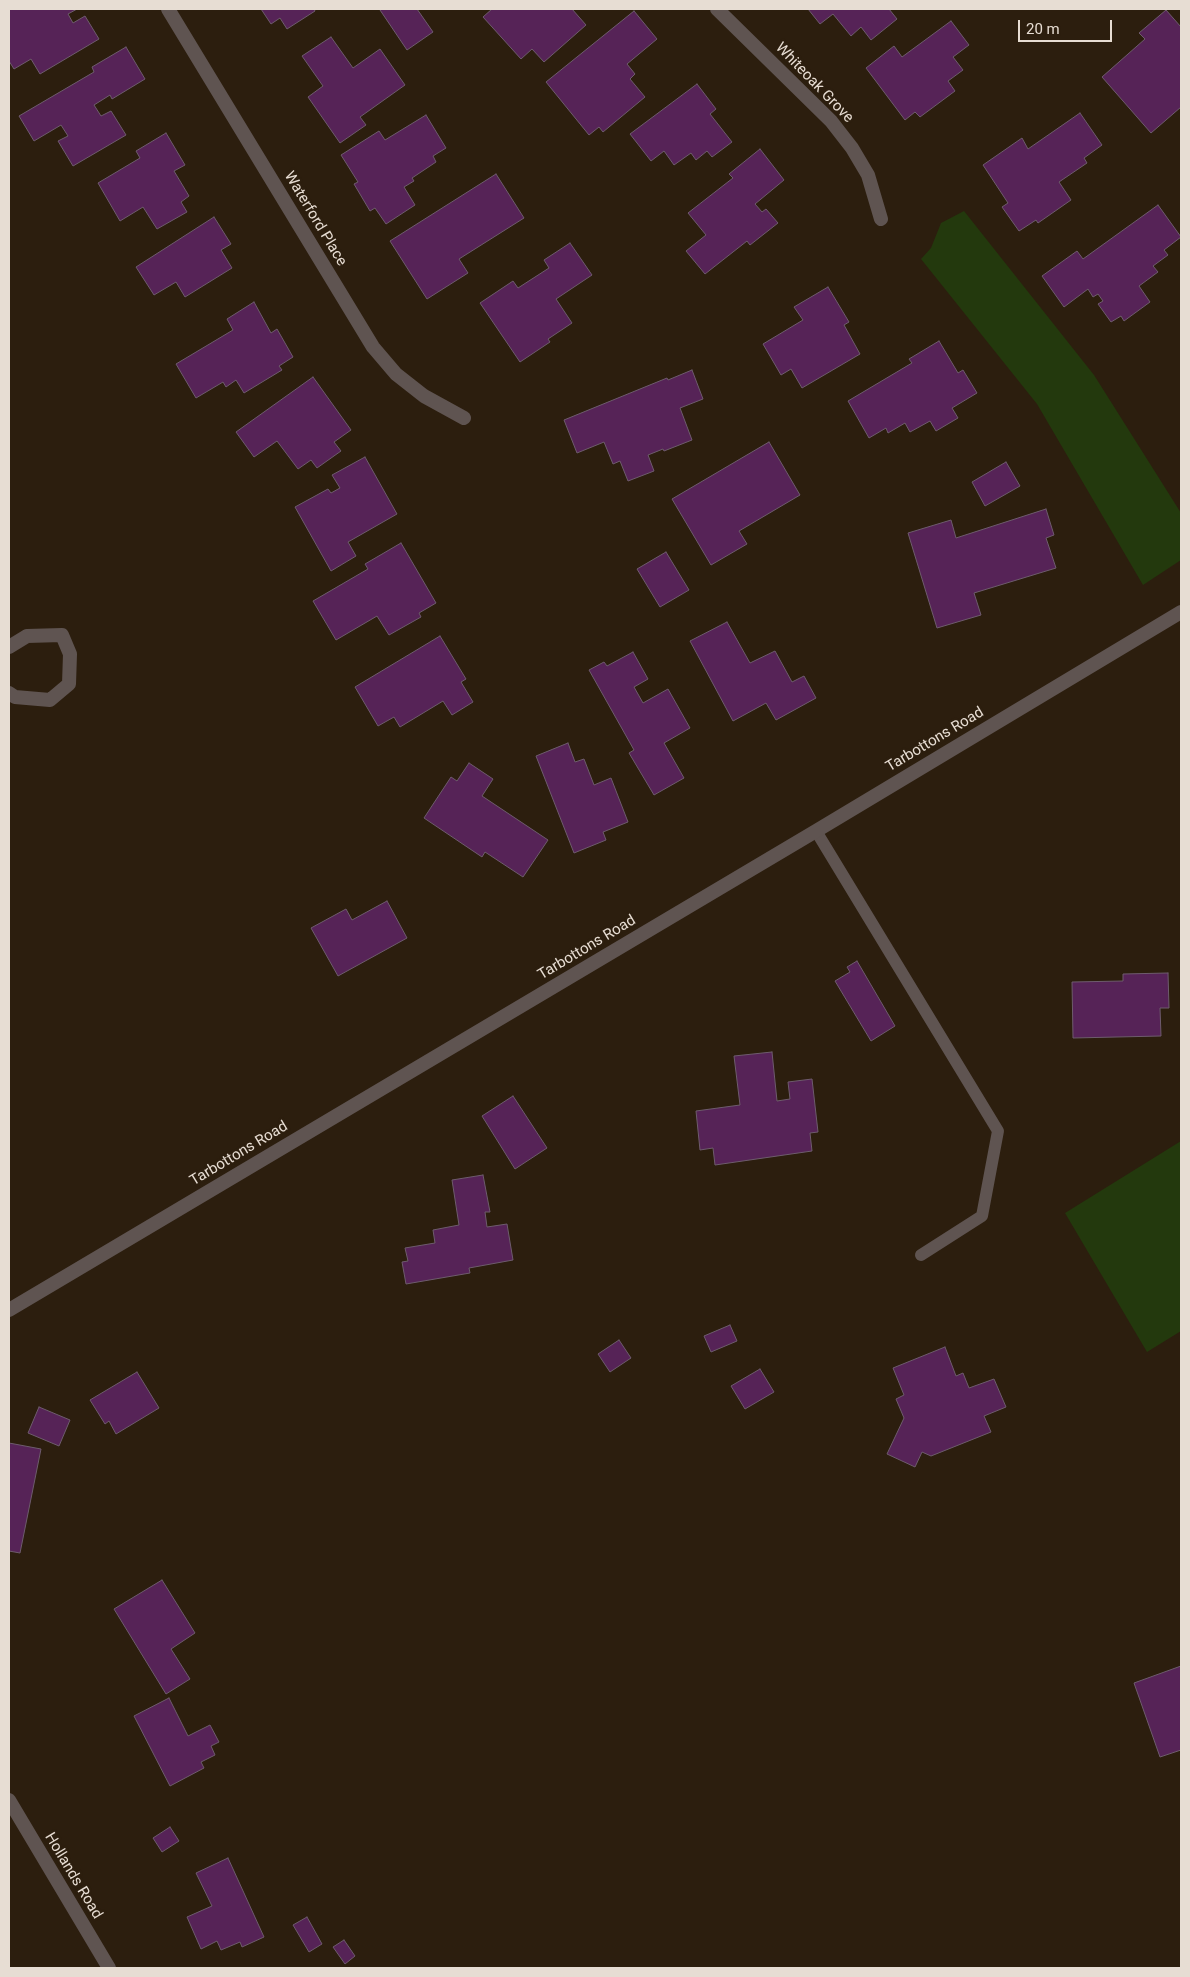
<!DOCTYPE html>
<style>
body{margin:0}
#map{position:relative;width:1190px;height:1977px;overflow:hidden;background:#2c1e0e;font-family:Roboto,sans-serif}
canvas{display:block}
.frame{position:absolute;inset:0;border:10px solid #e7ddd3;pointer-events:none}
.scale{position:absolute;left:1018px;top:20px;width:94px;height:22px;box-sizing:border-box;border:2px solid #e7ddd3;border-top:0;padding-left:6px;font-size:15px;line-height:18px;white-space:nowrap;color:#e7ddd3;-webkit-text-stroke:4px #2c1e0e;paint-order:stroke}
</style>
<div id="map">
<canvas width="1190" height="1977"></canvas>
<div class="frame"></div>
<div class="scale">20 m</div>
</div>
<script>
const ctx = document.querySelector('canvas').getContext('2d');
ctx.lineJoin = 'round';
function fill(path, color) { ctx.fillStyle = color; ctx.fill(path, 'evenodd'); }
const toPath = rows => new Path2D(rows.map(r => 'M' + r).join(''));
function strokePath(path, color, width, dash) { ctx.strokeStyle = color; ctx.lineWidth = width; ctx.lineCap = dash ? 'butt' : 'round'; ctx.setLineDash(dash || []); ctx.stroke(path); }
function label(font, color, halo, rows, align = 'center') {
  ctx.font = font + ' Roboto,sans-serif'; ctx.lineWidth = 5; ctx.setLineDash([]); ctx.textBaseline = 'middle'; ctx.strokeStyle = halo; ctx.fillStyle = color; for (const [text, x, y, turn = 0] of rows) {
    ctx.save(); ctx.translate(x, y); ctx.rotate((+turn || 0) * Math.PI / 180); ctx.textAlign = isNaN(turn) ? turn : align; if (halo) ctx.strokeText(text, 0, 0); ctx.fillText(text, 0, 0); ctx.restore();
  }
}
const green = toPath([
 [964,211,1094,375,1181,513,1181,560,1143,585,1037,404,921,259,931,248,941,223],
 [1181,1141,1181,1331,1147,1352,1065,1213]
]);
const building = toPath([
 [9,9,77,9,68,14,73,23,85,16,99,39,40,74,31,59,14,69,9,61,9,9],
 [261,9,314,9,315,11,287,29,280,18,271,24,261,9],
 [382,9,417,9,433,32,407,50,380,10,382,9],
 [492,9,572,9,586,25,544,62,532,49,521,59,483,17,492,9],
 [808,9,889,9,897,19,871,40,861,27,851,36,833,14,820,24,808,9],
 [1166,10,1181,27,1181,107,1151,133,1102,77,1145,39,1139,33,1166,10],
 [634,11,657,39,627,64,635,74,630,79,645,97,603,132,599,127,589,135,546,82,634,11],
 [951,21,969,45,953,57,963,70,948,81,955,91,920,117,915,112,905,120,866,68,894,46,902,57,951,21],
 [331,37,353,68,380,49,405,85,360,117,366,125,340,143,308,97,323,86,302,56,331,37],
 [126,47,145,79,112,99,110,95,94,105,101,116,111,111,126,135,73,166,58,141,68,136,61,125,34,141,19,116,94,72,92,67,126,47],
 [697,84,716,109,710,114,732,142,712,157,707,151,696,160,691,153,674,165,664,151,651,161,630,134,697,84],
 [1080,113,1102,145,1084,158,1087,163,1059,182,1071,200,1038,223,1036,220,1019,231,1002,207,1008,203,983,165,1022,138,1028,149,1080,113],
 [426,115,446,148,433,156,436,162,412,178,414,181,404,187,415,205,386,224,375,208,370,211,354,184,358,182,341,155,379,131,385,140,426,115],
 [166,133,185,165,174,171,189,196,181,202,187,212,157,229,143,207,120,221,98,183,140,158,136,151,166,133],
 [760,149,784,180,755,204,762,212,766,209,778,223,750,245,747,241,705,274,686,251,706,235,688,213,733,178,729,174,760,149],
 [496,174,524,218,459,259,468,273,427,299,390,241,496,174],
 [1158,205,1181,237,1164,250,1168,255,1153,266,1158,272,1139,286,1150,302,1124,321,1121,316,1111,322,1098,304,1103,301,1098,294,1093,297,1088,289,1064,307,1042,276,1077,251,1083,259,1158,205],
 [214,217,231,244,221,250,232,268,185,297,176,282,154,295,136,267,214,217],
 [570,243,592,275,556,299,572,323,548,339,550,342,520,362,480,303,513,281,518,288,549,268,544,260,570,243],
 [828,287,849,322,844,325,860,354,802,388,791,369,781,375,763,344,803,320,794,307,828,287],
 [254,302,271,333,277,329,293,357,279,366,282,370,244,393,236,380,226,387,223,382,196,398,176,364,233,330,227,319,254,302],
 [939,341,958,373,963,370,977,393,952,408,958,418,936,431,930,421,910,432,905,423,888,433,886,428,869,438,848,401,912,363,909,359,939,341],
 [692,370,703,399,680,408,692,440,664,451,663,449,648,455,654,471,628,481,620,461,613,464,604,442,577,453,564,420,667,378,668,380,692,370],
 [313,377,351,430,334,442,341,451,317,468,311,460,298,469,277,441,254,457,236,432,313,377],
 [769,442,800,495,739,531,747,544,711,565,672,499,769,442],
 [365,457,397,514,348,542,356,556,331,571,295,507,328,489,331,493,340,488,332,475,365,457],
 [1006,462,1020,486,985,506,972,482,1006,462],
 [1046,509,1054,535,1046,538,1056,568,974,593,981,615,937,628,908,533,951,520,956,538,1046,509],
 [401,543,436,603,419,613,421,617,389,635,377,616,336,640,313,601,368,569,365,564,401,543],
 [666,552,689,590,660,607,637,569,666,552],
 [727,622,750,663,775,651,792,682,804,676,816,698,776,720,766,703,733,721,690,641,727,622],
 [440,636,466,679,461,682,473,702,452,715,443,701,400,727,394,717,378,726,355,687,440,636],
 [633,652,648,679,634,687,643,703,668,689,690,728,664,743,684,778,654,795,629,753,634,750,589,670,604,662,607,666,633,652],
 [568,743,575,762,584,759,594,785,611,778,628,822,603,832,606,840,574,853,536,756,568,743],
 [469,763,493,779,482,796,548,840,523,877,485,852,482,857,424,818,451,777,457,781,469,763],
 [387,901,407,938,338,976,311,928,346,909,352,920,387,901],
 [857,961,895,1026,871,1041,835,981,850,972,847,967,857,961],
 [1168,973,1169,1008,1160,1008,1161,1036,1073,1038,1072,982,1123,981,1123,974,1168,973],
 [772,1052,777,1101,790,1099,788,1082,812,1079,818,1132,810,1133,812,1151,715,1165,713,1148,700,1150,696,1111,740,1105,734,1056,772,1052],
 [513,1096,547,1148,515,1169,482,1116,513,1096],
 [483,1175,490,1212,485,1212,487,1227,507,1224,513,1260,469,1268,470,1273,406,1284,402,1262,408,1261,405,1248,435,1243,433,1230,459,1225,452,1180,483,1175],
 [730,1325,737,1341,711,1352,704,1336,730,1325],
 [619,1340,631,1358,610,1372,598,1354,619,1340],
 [945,1347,956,1376,963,1373,969,1388,994,1379,1006,1407,984,1416,991,1432,931,1456,922,1452,915,1467,887,1454,904,1418,896,1399,904,1395,893,1368,945,1347],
 [760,1369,774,1392,745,1409,731,1386,760,1369],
 [137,1372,159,1408,116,1434,109,1421,105,1424,90,1400,137,1372],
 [39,1407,70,1420,59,1446,28,1433,39,1407],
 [9,1443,41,1449,20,1553,9,1551,9,1443],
 [162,1580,195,1633,171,1649,190,1679,166,1694,114,1609,162,1580],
 [1181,1666,1181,1750,1160,1757,1134,1683,1181,1666],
 [169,1698,188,1736,210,1725,219,1742,211,1746,215,1755,201,1762,204,1768,170,1786,134,1716,169,1698],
 [170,1827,179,1841,162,1852,153,1838,170,1827],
 [228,1858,264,1937,242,1947,240,1942,221,1950,217,1941,201,1949,187,1917,212,1906,196,1873,228,1858],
 [307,1917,322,1944,309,1952,293,1925,307,1917],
 [344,1940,355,1956,345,1964,333,1947,344,1940]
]);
const service = toPath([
 [816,831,998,1131,982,1216,921,1255]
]);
const minor = toPath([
 [168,9,373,347,396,374,424,396,464,418],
 [717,9,831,121,852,148,868,175,881,219],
 [9,647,27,636,62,635,70,654,69,684,50,700,15,697,9,693],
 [9,1310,816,831,1181,612],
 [9,1800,109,1968]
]);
const streetNames = [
 ["Whiteoak Grove",814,83,46],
 ["Waterford Place",315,219,59],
 ["Tarbottons Road",935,740,-31],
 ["Tarbottons Road",587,948,-31],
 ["Tarbottons Road",239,1154,-31],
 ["Hollands Road",73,1876,59]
];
fill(green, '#23390d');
fill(building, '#562357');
strokePath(building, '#6e5c6d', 1);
strokePath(service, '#5f5451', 12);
strokePath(minor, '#5f5451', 14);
label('15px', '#e7ddd3', '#2c1e0e', streetNames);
</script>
